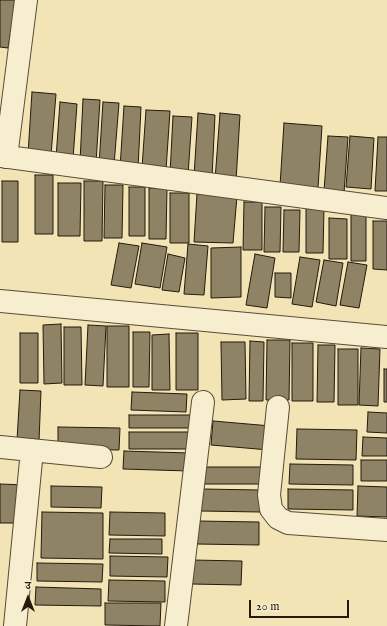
<!DOCTYPE html>
<meta charset="utf-8">
<style>
body{margin:0}
#map{position:relative;width:387px;height:626px;overflow:hidden;background:#f2e4b5;font-family:"IM FELL English","Noto Serif Devanagari",serif}
canvas{display:block}
.north{position:absolute;left:8px;top:578px;width:40px;height:40px;-webkit-text-stroke:3px #f7edcf;paint-order:stroke;rotate:0deg;font-size:11px;font-weight:700;line-height:16px;text-align:center;color:#231a0e}
.north::after{content:'';display:block;margin:auto;width:14px;height:18px;background:#231a0e;clip-path:polygon(50% 0,100% 100%,50% 72%,0 100%)}
.scale{position:absolute;left:249px;top:600px;width:100px;height:18px;box-sizing:border-box;border:2px solid #231a0e;border-top:0;padding-left:5px;font-size:12px;line-height:14px;white-space:nowrap;color:#231a0e;-webkit-text-stroke:3px #f7edcf;paint-order:stroke}
</style>
<div id="map">
<canvas width="387" height="626"></canvas>
<div class="north">उ</div>
<div class="scale">20 m</div>
</div>
<script>
const ctx = document.querySelector('canvas').getContext('2d');
ctx.lineJoin = 'round';
function fill(path, color) { ctx.fillStyle = color; ctx.fill(path, 'evenodd'); }
const toPath = rows => new Path2D(rows.map(r => 'M' + r).join(''));
function strokePath(path, color, width, dash) { ctx.strokeStyle = color; ctx.lineWidth = width; ctx.lineCap = dash ? 'butt' : 'round'; ctx.setLineDash(dash || []); ctx.stroke(path); }
const building = toPath([
 [0,0,16,0,8,48,0,47,0,0],
 [32,92,56,94,51,155,28,154,32,92],
 [83,99,100,100,96,163,80,162,83,99],
 [60,102,77,104,73,159,56,158,60,102],
 [103,102,119,103,114,165,99,165,103,102],
 [124,106,141,107,138,169,120,168,124,106],
 [146,110,170,111,166,170,142,168,146,110],
 [198,113,215,115,212,178,194,176,198,113],
 [220,113,240,115,236,181,215,180,220,113],
 [173,116,192,117,188,175,170,174,173,116],
 [284,123,322,126,318,188,280,186,284,123],
 [328,136,348,137,344,193,324,191,328,136],
 [350,136,374,138,371,189,346,187,350,136],
 [378,137,387,137,387,191,375,191,378,137],
 [35,175,53,175,53,234,35,234,35,175],
 [2,181,18,181,18,242,2,242,2,181],
 [84,181,103,181,102,241,84,241,84,181],
 [58,183,81,183,80,236,58,236,58,183],
 [105,185,123,185,122,238,104,238,105,185],
 [129,187,145,187,145,236,129,236,129,187],
 [149,188,167,188,166,239,149,239,149,188],
 [170,193,189,193,189,243,170,243,170,193],
 [197,194,237,196,233,243,194,242,197,194],
 [244,202,262,202,262,250,243,250,244,202],
 [265,207,281,207,280,252,264,252,265,207],
 [306,208,324,208,323,253,306,253,306,208],
 [284,210,300,210,299,252,283,252,284,210],
 [351,214,366,215,366,261,351,261,351,214],
 [329,218,347,219,347,259,329,259,329,218],
 [373,221,387,221,387,270,373,269,373,221],
 [119,243,139,246,131,288,111,285,119,243],
 [142,243,167,247,160,288,135,284,142,243],
 [188,244,208,246,204,295,184,294,188,244],
 [241,247,241,297,211,298,211,248,241,247],
 [168,254,185,258,179,292,162,290,168,254],
 [255,254,275,258,267,308,246,305,255,254],
 [300,257,320,260,312,307,292,304,300,257],
 [324,260,343,263,336,306,316,302,324,260],
 [348,262,367,265,359,308,340,305,348,262],
 [275,273,291,273,291,298,275,297,275,273],
 [61,324,62,383,44,384,43,325,61,324],
 [88,325,106,326,103,386,85,385,88,325],
 [107,326,129,326,129,387,107,387,107,326],
 [64,327,81,327,82,385,64,385,64,327],
 [133,332,150,332,149,387,133,387,133,332],
 [20,333,38,333,38,383,20,383,20,333],
 [176,333,198,333,198,390,176,390,176,333],
 [169,334,170,390,152,390,152,335,169,334],
 [267,340,290,340,289,400,266,400,267,340],
 [250,341,264,342,263,401,249,401,250,341],
 [221,342,245,342,246,399,222,400,221,342],
 [292,343,313,343,313,401,292,401,292,343],
 [318,345,335,345,334,402,317,402,318,345],
 [361,348,380,349,378,406,359,405,361,348],
 [338,349,358,349,358,405,338,405,338,349],
 [384,369,387,369,387,402,384,402,384,369],
 [20,390,41,391,39,441,17,440,20,390],
 [132,392,187,394,186,412,131,410,132,392],
 [368,412,387,413,387,433,367,432,368,412],
 [129,415,191,415,191,428,129,428,129,415],
 [213,421,271,426,269,450,211,445,213,421],
 [58,427,120,428,119,450,58,449,58,427],
 [297,429,357,430,356,460,296,459,297,429],
 [129,432,191,432,191,449,129,449,129,432],
 [363,437,387,438,387,456,362,456,363,437],
 [124,451,190,453,189,471,123,469,124,451],
 [361,460,387,460,387,481,361,481,361,460],
 [290,464,353,465,353,485,289,484,290,464],
 [201,467,265,467,265,484,201,484,201,467],
 [0,484,25,485,24,523,0,523,0,484],
 [51,486,102,487,101,508,51,507,51,486],
 [358,486,387,487,387,517,357,516,358,486],
 [202,489,260,490,260,512,201,511,202,489],
 [288,489,353,490,353,510,288,509,288,489],
 [42,512,103,513,103,559,41,558,42,512],
 [110,512,165,513,165,536,109,535,110,512],
 [197,521,259,522,259,545,197,544,197,521],
 [110,539,162,539,162,554,109,553,110,539],
 [110,556,168,557,167,577,110,576,110,556],
 [192,560,242,561,241,585,192,584,192,560],
 [37,563,103,564,102,582,37,581,37,563],
 [109,580,165,581,165,602,108,601,109,580],
 [36,587,101,589,101,606,35,605,36,587],
 [105,603,161,603,160,626,105,625,105,603]
]);
const minor = toPath([
 [0,156,387,208],
 [6,157,26,0],
 [0,301,387,337],
 [278,407,269,495,271,509,278,518,288,523,387,530],
 [0,447,101,457],
 [15,626,32,450],
 [176,626,203,402]
]);
fill(building, '#8f8365');
strokePath(building, '#231a0e', 1);
strokePath(minor, '#574c38', 24);
strokePath(minor, '#f7edcf', 22);
</script>
